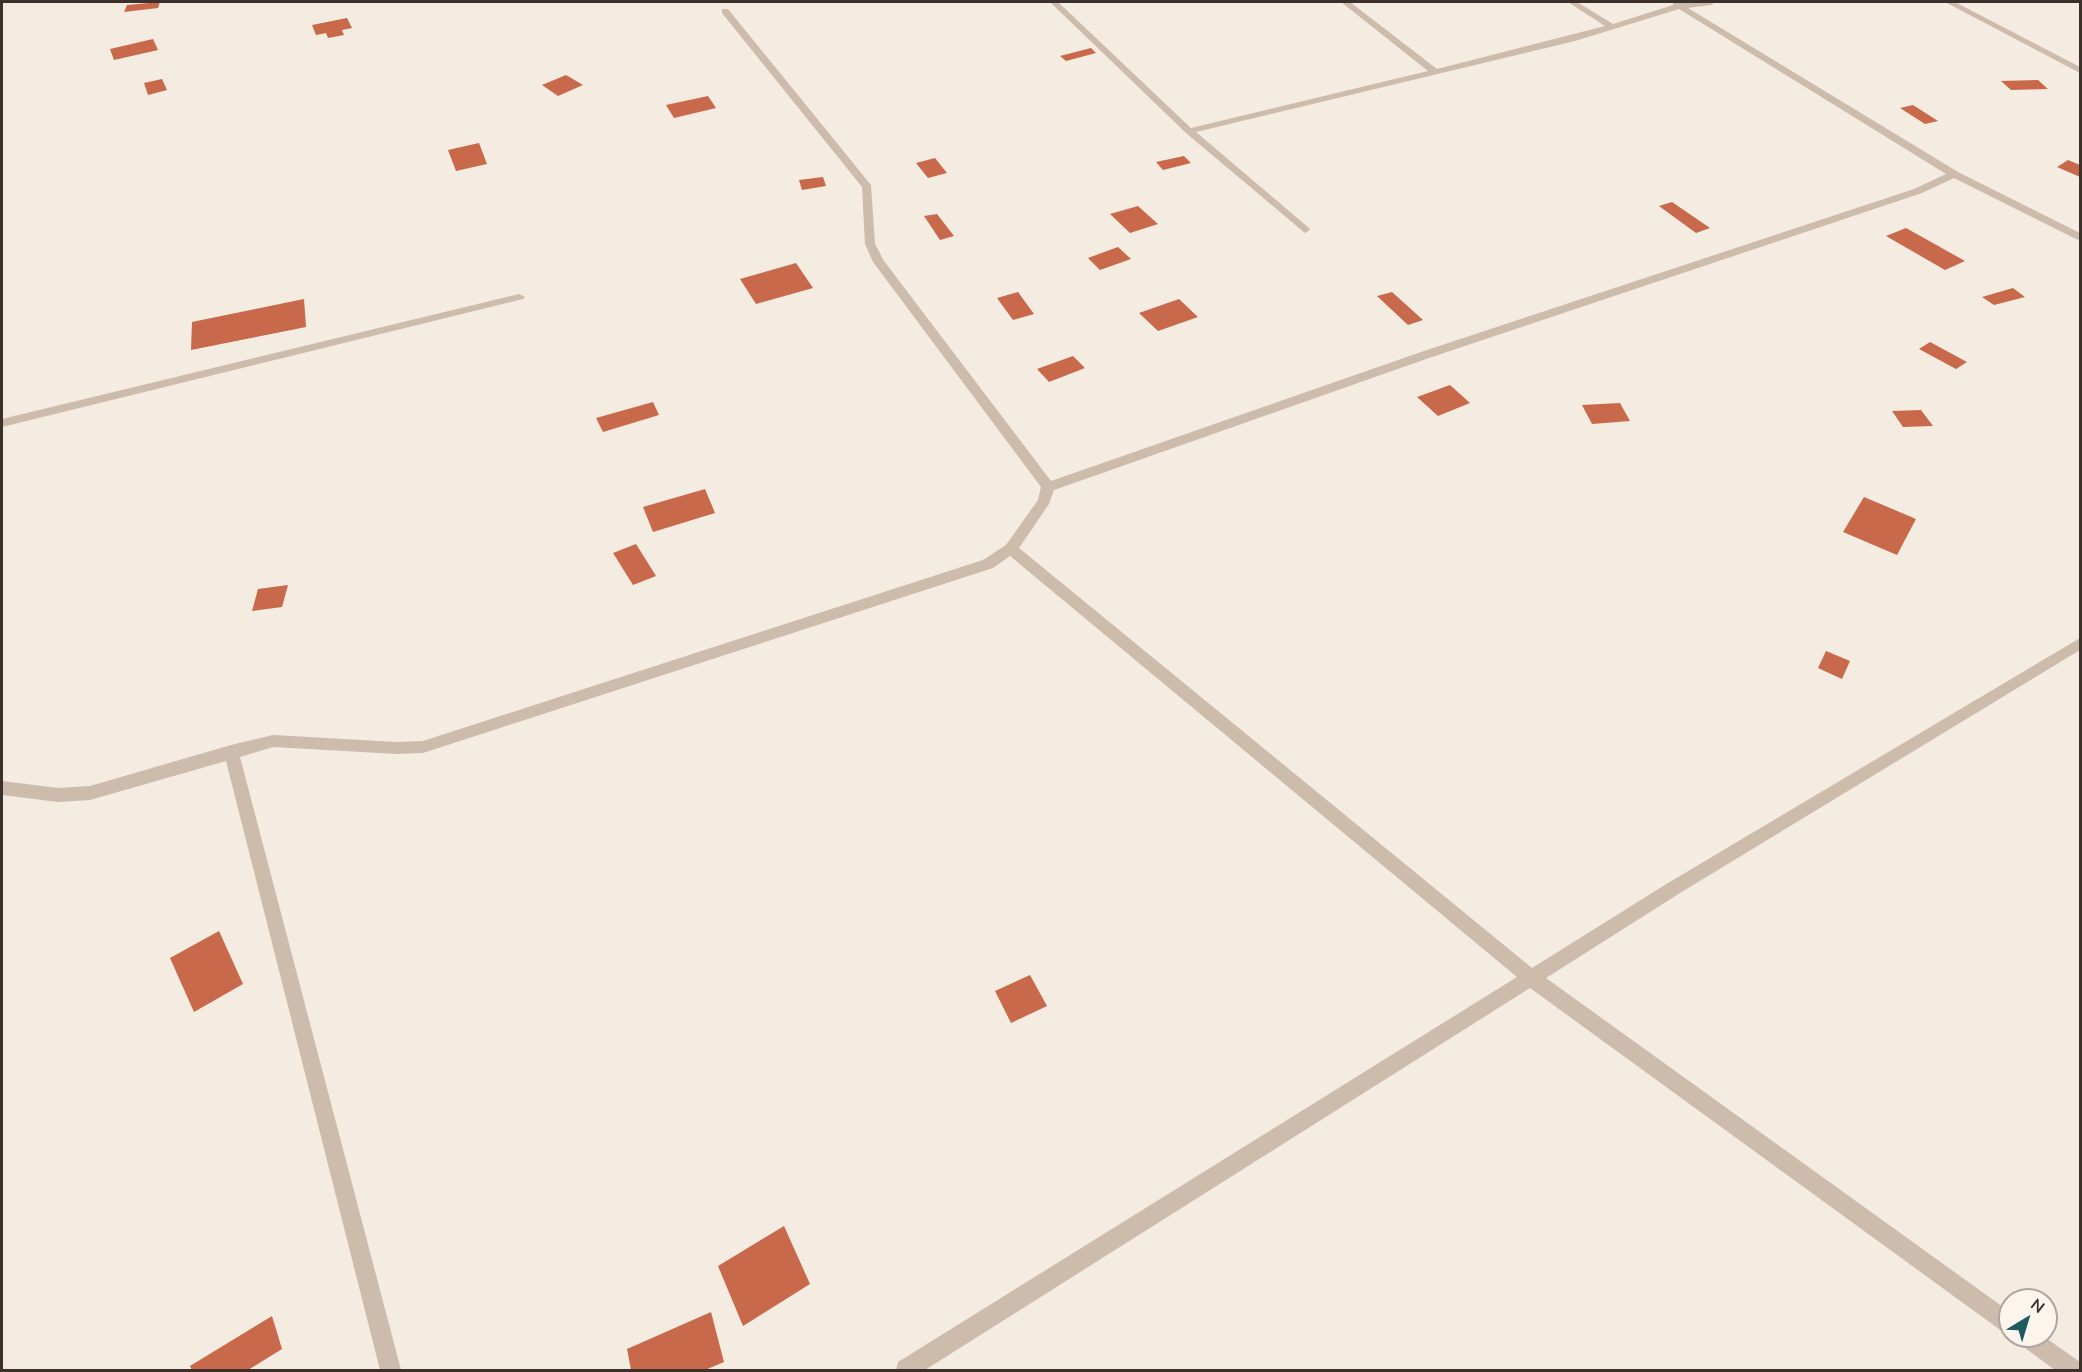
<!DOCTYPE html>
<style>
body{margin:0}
#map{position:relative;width:2082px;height:1372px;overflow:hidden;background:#f4ebe1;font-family:Mulish,sans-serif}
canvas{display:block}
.frame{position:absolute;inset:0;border:3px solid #3b302b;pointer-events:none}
.north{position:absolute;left:1998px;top:1288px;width:60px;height:60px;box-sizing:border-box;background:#fbf5ee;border:2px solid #aea6a0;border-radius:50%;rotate:38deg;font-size:16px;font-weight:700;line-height:24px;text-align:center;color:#3b302b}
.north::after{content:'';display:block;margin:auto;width:21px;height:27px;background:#1f5a5e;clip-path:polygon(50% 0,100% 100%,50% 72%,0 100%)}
</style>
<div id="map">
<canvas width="2082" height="1372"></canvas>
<div class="frame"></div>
<div class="north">N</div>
</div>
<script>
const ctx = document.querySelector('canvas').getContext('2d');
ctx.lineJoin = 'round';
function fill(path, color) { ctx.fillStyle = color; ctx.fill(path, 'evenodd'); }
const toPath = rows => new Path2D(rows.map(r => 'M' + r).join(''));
const building = toPath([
 [160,2,158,8,124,12,127,5],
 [347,18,352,28,342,30,344,35,328,38,326,33,316,35,312,25],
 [153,39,158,50,114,60,110,49],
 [1091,48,1096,53,1066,61,1060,56],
 [566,75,583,85,558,96,542,85],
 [162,79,167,90,148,95,144,83],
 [2038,80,2048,89,2011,90,2001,81],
 [708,96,716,108,674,118,666,105],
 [1913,105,1938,121,1925,124,1900,108],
 [479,143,487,164,456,171,448,150],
 [1184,156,1191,163,1163,170,1156,162],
 [935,158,947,173,928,178,916,163],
 [2068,160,2080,165,2080,177,2057,167],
 [823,177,826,186,802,190,799,180],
 [1672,202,1710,228,1696,233,1659,206],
 [1138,206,1158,224,1130,233,1110,214],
 [937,214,954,236,940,240,924,216],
 [1906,228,1965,261,1945,270,1886,236],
 [1118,247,1131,259,1100,270,1088,258],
 [796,263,813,288,756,304,740,279],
 [2013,288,2025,297,1994,305,1982,297],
 [1018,292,1034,314,1013,320,997,298],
 [1392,292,1423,320,1408,325,1377,296],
 [304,299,306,327,191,350,192,322],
 [1179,299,1198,317,1158,331,1139,313],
 [1930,342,1967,362,1956,369,1919,349],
 [1073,356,1085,368,1049,382,1037,369],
 [1450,385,1470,403,1438,416,1417,397],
 [653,402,659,415,603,432,596,418],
 [1620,403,1630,421,1592,424,1582,405],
 [1921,410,1933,426,1903,427,1892,411],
 [705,489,715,513,653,532,643,507],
 [1864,497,1916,519,1897,555,1843,532],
 [636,544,656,576,633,585,613,553],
 [288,585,282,607,252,611,258,589],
 [1826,651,1850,661,1842,679,1818,668],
 [219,931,243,984,194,1012,170,958],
 [1030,975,1047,1006,1011,1023,995,991],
 [784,1226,810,1284,743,1326,718,1266],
 [711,1312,724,1362,705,1370,631,1370,627,1349],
 [272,1316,282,1349,248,1370,192,1370,190,1366]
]);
const street = toPath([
 [1050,2,1058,2,1191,128,1428,71,1341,2,1350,2,1437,69,1605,26,1568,2,1577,2,1613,24,1673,5,1673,2,1715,2,1711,5,1688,8,1958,172,2080,233,2080,240,2076,239,1954,178,1922,193,1429,358,1054,490,1049,504,1019,548,1532,968,1668,883,2080,638,2080,650,1680,893,1546,978,2010,1312,2010,1335,2003,1332,1530,988,925,1370,896,1370,898,1362,1517,977,1010,556,993,568,423,753,397,754,273,747,240,757,401,1370,380,1370,226,761,90,800,58,802,2,795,2,781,58,788,90,786,231,745,273,735,397,742,423,741,983,560,1006,545,1038,500,1041,487,873,262,865,244,862,187,722,13,722,9,728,9,871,185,875,244,884,261,1051,481,1421,352,1914,189,1946,174,1679,9,1575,41,1196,132,1309,228,1310,230,1305,233,1186,133,1050,2],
 [1945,2,1955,2,2080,67,2080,73,1945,2],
 [519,294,525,297,523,299,2,427,2,419,519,294],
 [2014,1336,2043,1336,2080,1362,2080,1370,2055,1370,2018,1343,2014,1336]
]);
fill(building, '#c8694b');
fill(street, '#cdbbac');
</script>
